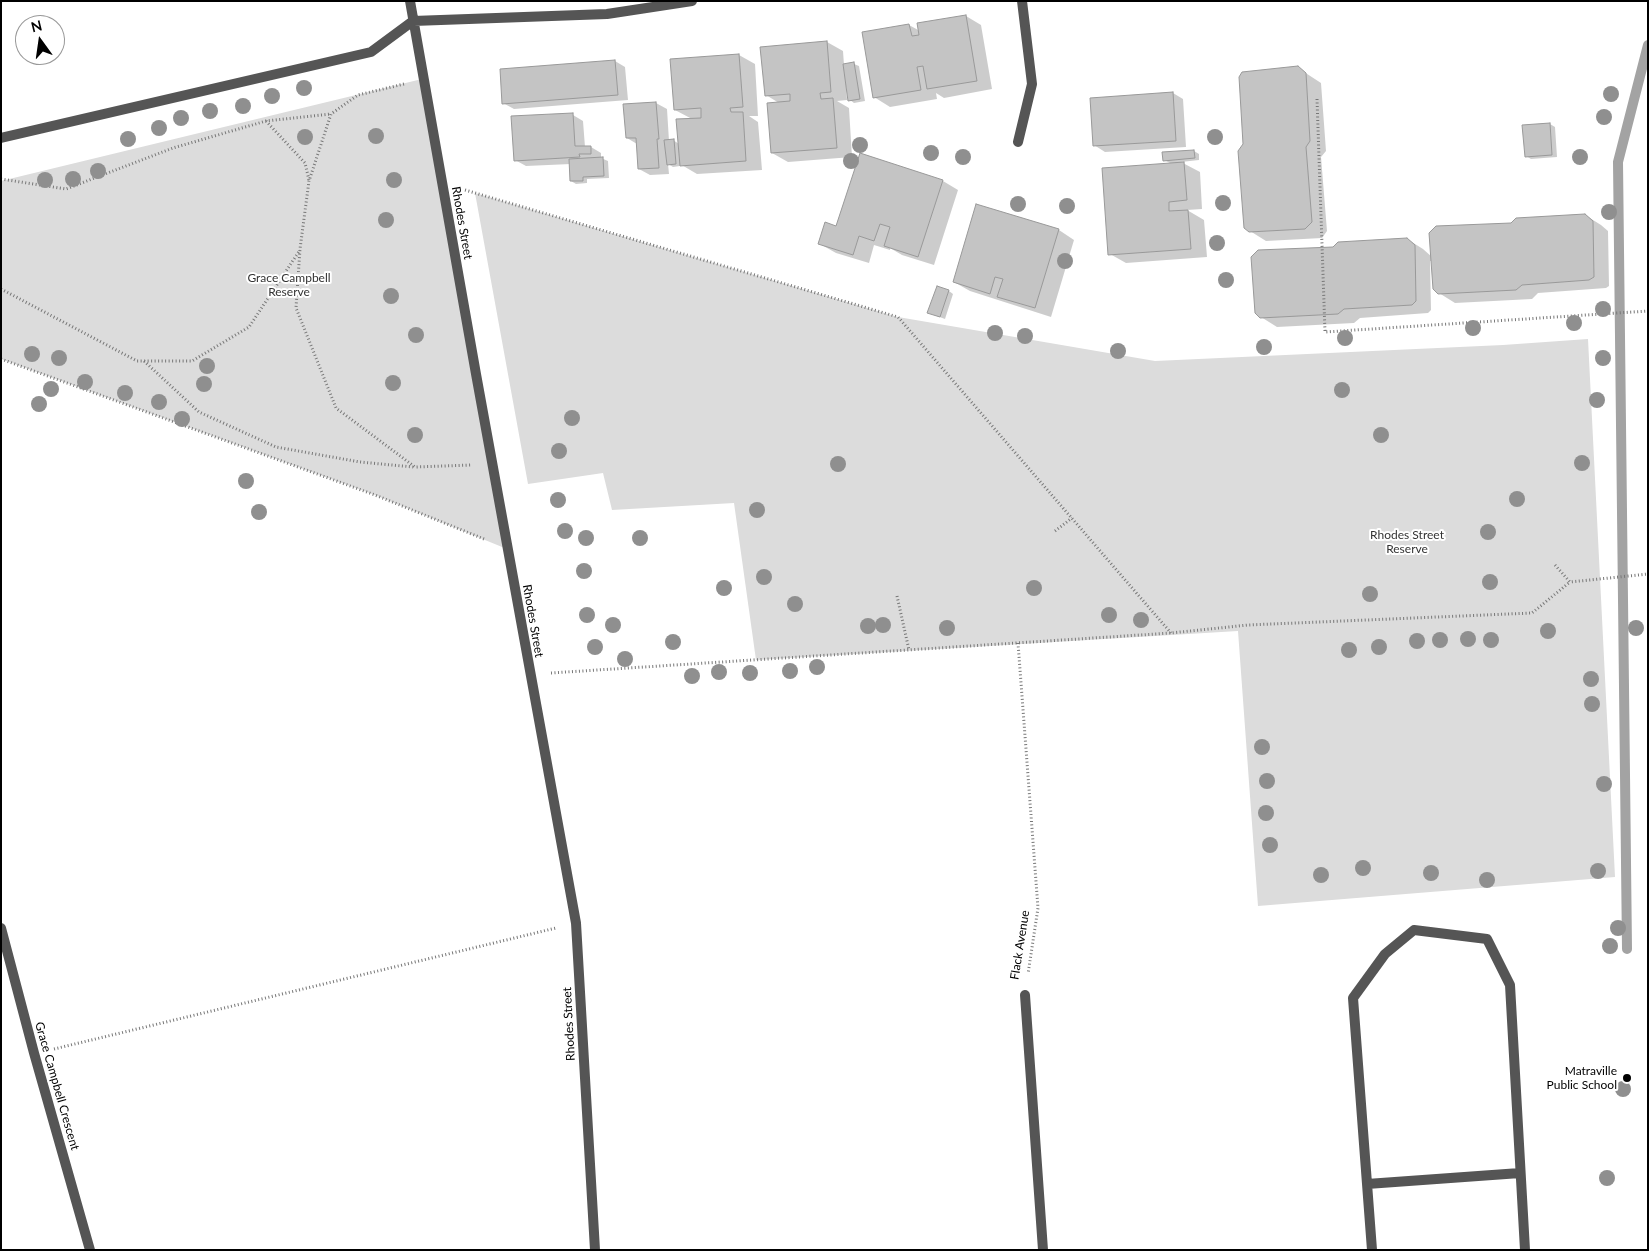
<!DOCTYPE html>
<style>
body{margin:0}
#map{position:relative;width:1649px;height:1251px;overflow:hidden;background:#fff;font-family:Lato,sans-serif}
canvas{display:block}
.frame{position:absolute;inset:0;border:2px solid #000;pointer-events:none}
.north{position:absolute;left:15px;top:15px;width:50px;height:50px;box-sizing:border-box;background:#fff;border:1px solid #999;border-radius:50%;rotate:346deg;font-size:14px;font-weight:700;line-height:20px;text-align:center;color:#000}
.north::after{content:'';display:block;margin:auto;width:18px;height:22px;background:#000;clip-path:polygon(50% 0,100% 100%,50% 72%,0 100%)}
</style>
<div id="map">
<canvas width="1649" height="1251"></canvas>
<div class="frame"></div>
<div class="north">N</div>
</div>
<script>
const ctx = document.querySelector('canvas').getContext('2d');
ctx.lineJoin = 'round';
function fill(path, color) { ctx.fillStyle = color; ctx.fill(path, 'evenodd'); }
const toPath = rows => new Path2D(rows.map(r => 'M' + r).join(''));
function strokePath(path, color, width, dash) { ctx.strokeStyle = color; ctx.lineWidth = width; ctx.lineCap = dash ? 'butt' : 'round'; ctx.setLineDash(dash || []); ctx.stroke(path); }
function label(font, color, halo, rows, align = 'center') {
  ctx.font = font + ' Lato,sans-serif'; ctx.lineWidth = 4; ctx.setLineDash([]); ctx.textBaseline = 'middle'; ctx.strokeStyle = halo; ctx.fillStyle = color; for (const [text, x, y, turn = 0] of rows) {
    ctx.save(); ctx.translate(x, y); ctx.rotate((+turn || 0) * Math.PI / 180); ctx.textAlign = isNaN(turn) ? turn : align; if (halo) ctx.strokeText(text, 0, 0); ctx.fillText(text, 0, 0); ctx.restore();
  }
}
const green = toPath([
 [422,79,507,549,375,495,1,359,1,181],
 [475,193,898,317,1155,361,1503,345,1588,339,1615,877,1258,906,1238,631,756,660,734,503,612,510,603,473,528,484]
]);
const shadow = toPath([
 [966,16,981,25,992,89,944,98,936,93,937,99,890,107,874,97,909,25,920,31],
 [827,42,843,51,844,65,854,64,859,66,865,101,854,103,850,100,848,87,846,87,847,100,837,101,849,108,852,157,788,162,772,153,779,103,766,95],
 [739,55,755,64,758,116,749,116,758,122,762,170,697,174,680,164,680,166,673,167,668,164,669,174,650,175,639,169,637,144,627,138,624,105,656,103,667,109,669,141,673,140,679,144,692,119,675,110],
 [615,61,625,67,628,100,514,109,503,103],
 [1298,68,1321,83,1326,151,1321,157,1327,231,1322,238,1266,241,1250,231,1244,144],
 [1173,93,1183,99,1186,147,1105,152,1094,145],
 [573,115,583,121,585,147,591,147,601,153,601,158,608,161,609,178,587,179,587,183,576,184,571,181,571,164,526,166,515,160],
 [1550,124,1555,127,1557,157,1531,159,1526,156],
 [1194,151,1199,154,1199,160,1181,162,1200,172,1202,209,1187,210,1204,220,1207,257,1126,263,1110,254,1172,164,1164,160,1164,153],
 [943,181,958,190,934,265,902,255,890,248,890,250,874,245,869,263,836,253,820,244,837,228],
 [977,206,1059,230,1074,240,1051,317,970,291,954,282],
 [1585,215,1601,225,1608,231,1609,286,1606,288,1538,293,1532,299,1455,303,1439,293,1432,261,1430,261,1431,310,1428,313,1360,318,1354,323,1277,327,1261,317,1333,248,1407,239,1423,249,1432,257,1511,224],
 [949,291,953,294,945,319,934,315]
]);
const stream = toPath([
 [1627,949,1618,162,1648,45]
]);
const building = toPath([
 [966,15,977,81,927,89,923,66,917,67,921,90,873,98,862,32,909,24,912,36,919,35,917,23,966,15],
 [827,41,831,92,820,93,821,99,833,98,837,148,771,153,767,103,790,101,790,94,765,96,760,47,827,41],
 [739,54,743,107,730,108,731,112,743,112,746,161,680,166,676,119,701,118,701,108,674,110,670,59,739,54],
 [615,60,618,95,502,104,500,69,615,60],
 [854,62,860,99,848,101,843,64,854,62],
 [1298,66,1306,73,1310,141,1306,147,1312,222,1305,229,1249,232,1244,228,1238,151,1243,144,1239,77,1242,72,1298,66],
 [1173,92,1176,141,1093,146,1090,98,1173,92],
 [656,102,659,139,657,139,659,168,638,169,636,138,626,138,623,104,656,102],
 [573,113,575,146,591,146,591,154,579,154,580,157,514,161,511,116,573,113],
 [1550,123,1552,155,1525,157,1522,125,1550,123],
 [674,139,676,164,667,165,664,140,674,139],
 [1194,150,1195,158,1163,161,1162,152,1194,150],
 [860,153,943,180,918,257,884,246,890,227,880,224,874,241,859,236,853,255,818,244,825,222,836,226,860,153],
 [603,157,604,176,583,177,583,181,570,181,569,159,603,157],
 [1184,162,1187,200,1169,202,1169,211,1188,210,1191,249,1108,255,1102,168,1184,162],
 [976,204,1059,229,1035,308,997,297,1003,279,995,277,990,294,953,282,976,204],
 [1585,214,1593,221,1594,277,1589,280,1522,285,1516,290,1438,294,1433,289,1429,233,1436,226,1511,223,1516,218,1585,214],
 [1407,238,1415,245,1416,301,1412,305,1344,309,1338,314,1260,318,1255,313,1251,257,1258,250,1333,247,1338,242,1407,238],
 [937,286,949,290,940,317,927,313,937,286]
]);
const path = toPath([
 [404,84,358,95,331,114,309,181,300,249,296,308,336,408,415,467,472,465],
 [1317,99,1325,332,1648,311],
 [266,121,305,163,309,180],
 [1,179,66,189,173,148,266,121,331,114],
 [465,190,898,317,1171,633],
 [1,289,137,361,192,361,249,327,300,250],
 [1,359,375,495,484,539],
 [144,361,199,412,276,447,360,462,413,467],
 [1055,531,1072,518],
 [1555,565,1570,582,1648,574],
 [897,596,909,650],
 [1018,643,1038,908,1028,974],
 [551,673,1171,633,1248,625,1532,613,1570,582],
 [54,1049,556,928]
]);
const lane = toPath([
 [1,138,371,52,413,21],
 [1367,1184,1520,1173],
 [1372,1250,1353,998,1385,954,1414,930,1487,939,1510,985,1525,1250]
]);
const street = toPath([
 [410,1,476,374,576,923,595,1250],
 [413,21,607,14,692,1],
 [1018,142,1032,84,1022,1],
 [1,928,34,1053,90,1250],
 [1025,995,1043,1250]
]);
const trees = [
 [304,88],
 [1611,94],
 [272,96],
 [243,106],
 [210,111],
 [1604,117],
 [181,118],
 [159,128],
 [376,136],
 [305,137],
 [1215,137],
 [128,139],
 [860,145],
 [931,153],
 [963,157],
 [1580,157],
 [851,161],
 [98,171],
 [73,179],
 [45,180],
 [394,180],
 [1223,203],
 [1018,204],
 [1067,206],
 [1609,212],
 [386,220],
 [1217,243],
 [1065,261],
 [1226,280],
 [391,296],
 [1603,309],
 [1574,323],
 [1473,328],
 [995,333],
 [416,335],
 [1025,336],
 [1345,338],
 [1264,347],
 [1118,351],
 [32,354],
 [59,358],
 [1603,358],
 [207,366],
 [85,382],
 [393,383],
 [204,384],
 [51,389],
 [1342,390],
 [125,393],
 [1597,400],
 [159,402],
 [39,404],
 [572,418],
 [182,419],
 [415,435],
 [1381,435],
 [559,451],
 [1582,463],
 [838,464],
 [246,481],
 [1517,499],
 [558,500],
 [757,510],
 [259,512],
 [565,531],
 [1488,532],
 [586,538],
 [640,538],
 [584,571],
 [764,577],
 [1490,582],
 [724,588],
 [1034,588],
 [1370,594],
 [795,604],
 [587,615],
 [1109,615],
 [1141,620],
 [613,625],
 [883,625],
 [868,626],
 [947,628],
 [1636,628],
 [1548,631],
 [1468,639],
 [1440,640],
 [1491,640],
 [1417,641],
 [673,642],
 [595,647],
 [1379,647],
 [1349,650],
 [625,659],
 [817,667],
 [790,671],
 [719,672],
 [750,673],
 [692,676],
 [1591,679],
 [1592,704],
 [1262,747],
 [1267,781],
 [1604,784],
 [1266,813],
 [1270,845],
 [1363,868],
 [1598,871],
 [1431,873],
 [1321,875],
 [1487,880],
 [1618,928],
 [1610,946],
 [1623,1089],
 [1607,1178]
];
const markers = [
 [1627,1078,5,"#000"]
];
const streetNames = [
 ["Rhodes Street",462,223,80],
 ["Rhodes Street",533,621,80],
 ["Flack Avenue",1020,945,-81],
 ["Rhodes Street",569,1024,-93],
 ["Grace Campbell Crescent",57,1086,74]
];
const parkNames = [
 ["Grace Campbell",289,278],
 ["Reserve",289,292],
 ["Rhodes Street",1407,535],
 ["Reserve",1407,549]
];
const poiNames = [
 ["Matraville",1617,1071],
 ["Public School",1617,1085]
];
fill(green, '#dcdcdc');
fill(shadow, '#0003');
strokePath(stream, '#a3a3a3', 10);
fill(building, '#c4c4c4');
strokePath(building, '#999', 1);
strokePath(path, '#777', 3, [1, 2.5]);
strokePath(lane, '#555', 10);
strokePath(street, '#555', 10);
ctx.fillStyle = '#8f8f8f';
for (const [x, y] of trees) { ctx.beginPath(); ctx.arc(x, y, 8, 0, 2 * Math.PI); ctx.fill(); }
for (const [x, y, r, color] of markers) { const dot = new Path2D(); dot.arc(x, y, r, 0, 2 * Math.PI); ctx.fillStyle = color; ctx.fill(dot); strokePath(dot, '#fff', 2); }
label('12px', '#000', '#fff', streetNames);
label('12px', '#333', '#fff', parkNames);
label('12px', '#000', '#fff', poiNames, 'right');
</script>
